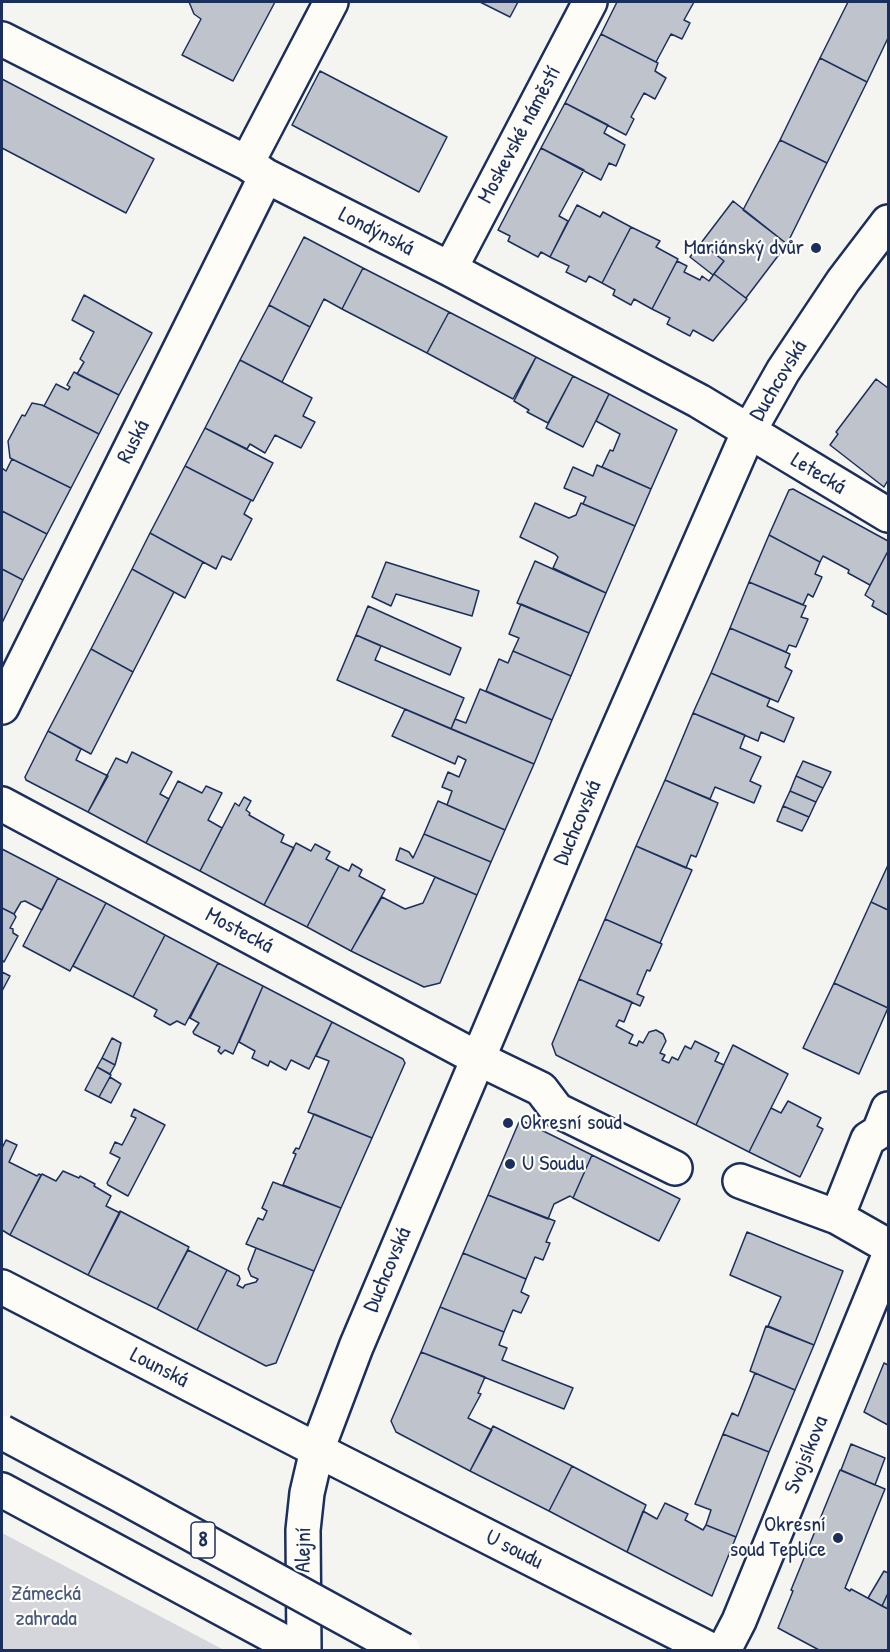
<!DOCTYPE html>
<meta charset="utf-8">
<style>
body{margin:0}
#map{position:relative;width:890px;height:1652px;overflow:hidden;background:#f4f4f1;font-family:"Patrick Hand",sans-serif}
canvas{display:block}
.frame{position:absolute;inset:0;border:3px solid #1b2f5e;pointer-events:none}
</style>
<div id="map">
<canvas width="890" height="1652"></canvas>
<div class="frame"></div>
</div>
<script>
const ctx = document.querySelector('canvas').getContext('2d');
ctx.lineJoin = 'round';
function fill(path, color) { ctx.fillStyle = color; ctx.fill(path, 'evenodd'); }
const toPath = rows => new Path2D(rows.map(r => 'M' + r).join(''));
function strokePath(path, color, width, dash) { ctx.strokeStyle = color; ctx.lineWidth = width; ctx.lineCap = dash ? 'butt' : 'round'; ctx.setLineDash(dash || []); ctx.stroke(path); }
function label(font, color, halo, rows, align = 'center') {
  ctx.font = font + ' "Patrick Hand",sans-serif'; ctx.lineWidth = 4.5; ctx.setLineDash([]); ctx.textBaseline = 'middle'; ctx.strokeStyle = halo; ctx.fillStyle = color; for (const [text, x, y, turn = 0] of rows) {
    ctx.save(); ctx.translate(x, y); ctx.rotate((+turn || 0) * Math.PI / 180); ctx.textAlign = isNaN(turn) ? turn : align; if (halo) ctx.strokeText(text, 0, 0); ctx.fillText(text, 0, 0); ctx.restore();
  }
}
const green = toPath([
 [2,1533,224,1650,2,1650]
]);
const building = toPath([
 [189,2,275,2,233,81,182,55,201,19,194,14,189,2],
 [480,2,518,2,510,17,480,2],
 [617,2,694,2,684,20,690,23,682,39,671,34,656,62,601,34,617,2],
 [848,2,888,2,888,38,867,82,820,58,848,2],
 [601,34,656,62,658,63,655,71,666,78,655,99,644,93,631,117,634,119,626,135,565,103,601,34],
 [820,58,867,82,827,163,780,140,820,58],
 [320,71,447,137,419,192,292,125,320,71],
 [2,79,154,159,126,213,2,148,2,79],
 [565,103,608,125,604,133,625,145,616,166,609,163,601,180,541,148,565,103],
 [780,140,827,163,787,244,743,210,780,140],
 [541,148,584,170,559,216,568,221,550,257,541,252,538,257,508,241,510,236,498,230,541,148],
 [733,201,787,244,746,298,714,274,724,261,701,243,733,201],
 [577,205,600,217,603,212,631,227,602,283,589,276,586,282,566,272,569,266,550,257,577,205],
 [631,227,660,241,656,247,678,259,652,309,634,299,631,305,613,295,615,290,602,283,631,227],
 [304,237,363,268,342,309,324,299,310,327,269,305,304,237],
 [701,243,724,261,713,275,690,257,701,243],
 [677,261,687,266,684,272,700,280,702,276,709,281,714,274,747,299,713,341,693,330,690,336,667,324,670,318,652,309,677,261],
 [363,268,449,312,427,353,342,309,363,268],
 [84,295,152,333,119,395,77,374,84,362,80,359,94,332,72,320,84,295],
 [269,305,310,327,282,382,240,360,269,305],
 [449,312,536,357,513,399,427,353,449,312],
 [536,357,573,376,548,423,527,412,529,410,514,401,536,357],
 [240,360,312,398,303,416,315,422,301,448,275,435,265,453,250,444,247,449,205,428,240,360],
 [74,372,119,395,99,434,44,406,56,384,68,390,70,387,67,385,74,372],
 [573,376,609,394,583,447,546,428,573,376],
 [876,379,888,388,888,480,884,487,830,445,838,434,836,432,876,379],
 [609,394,677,430,651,489,602,467,610,450,613,451,620,434,596,421,609,394],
 [32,403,42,405,99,434,71,488,10,458,8,441,22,415,25,416,32,403],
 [205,428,273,463,253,501,185,466,205,428],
 [12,459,71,488,47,534,2,511,2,468,6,471,12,459],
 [597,465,651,489,635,526,583,504,586,497,564,488,573,467,593,476,597,465],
 [185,466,251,500,244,514,252,519,231,560,222,556,216,569,150,533,185,466],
 [793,489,888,541,888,551,870,585,848,573,849,570,823,556,820,562,769,535,789,490,793,489],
 [535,503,569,518,576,515,581,503,635,526,606,593,553,568,558,557,555,554,520,537,535,503],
 [2,511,47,534,23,580,2,569,2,511],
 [150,533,203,562,185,598,132,569,150,533],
 [769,535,820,562,815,574,822,577,813,597,808,594,803,605,749,582,769,535],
 [888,551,888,615,872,606,874,601,865,595,888,551],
 [535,561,606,593,589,633,517,603,535,561],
 [386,562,479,591,472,616,396,594,391,606,372,597,386,562],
 [2,569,23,580,2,623,2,569],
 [132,569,174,592,133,672,91,649,132,569],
 [749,582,806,606,801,617,808,619,796,647,789,645,786,652,730,628,749,582],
 [521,604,589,633,571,676,513,651,519,638,509,634,521,604],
 [368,606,461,648,450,675,356,635,368,606],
 [730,628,790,654,785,667,792,671,778,702,711,673,730,628],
 [356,635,381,646,375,660,464,698,451,729,337,680,356,635],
 [91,649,133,672,91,754,48,731,91,649],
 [513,651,571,676,552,720,486,691,499,659,508,663,513,651],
 [711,673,770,699,767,706,794,718,784,742,761,732,758,741,693,713,711,673],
 [480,689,552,720,534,764,451,729,455,719,466,723,480,689],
 [405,709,534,764,505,830,447,805,452,791,442,787,448,772,459,777,466,760,458,756,455,764,392,736,405,709],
 [693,713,745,735,740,748,761,757,750,781,761,786,754,803,715,787,710,799,665,780,693,713],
 [48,731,81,749,76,760,108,776,88,812,26,780,25,777,48,731],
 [132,752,172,772,160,794,169,799,146,843,88,812,116,758,127,763,132,752],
 [803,761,831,772,823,788,796,776,803,761],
 [796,776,823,788,816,802,790,791,796,776],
 [665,780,718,803,696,857,691,855,686,868,636,846,665,780],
 [178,781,202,793,206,786,222,793,208,820,222,828,200,871,146,843,178,781],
 [790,791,816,802,809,817,783,806,790,791],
 [244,797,251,801,246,810,250,813,249,815,284,835,281,842,294,848,264,905,200,871,235,803,239,806,244,797],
 [438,801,505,830,491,862,424,834,438,801],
 [783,806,809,817,802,831,777,821,783,806],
 [424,834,491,862,477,895,396,860,400,848,409,852,413,858,424,834],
 [296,843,311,851,315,844,330,852,326,859,339,866,307,927,264,905,296,843],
 [636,846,692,870,660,943,605,919,636,846],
 [2,849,58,878,42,910,25,901,21,902,14,914,2,908,2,849],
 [352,864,362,870,359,876,385,890,351,951,307,927,339,866,349,871,352,864],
 [888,865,888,910,871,902,888,865],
 [435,877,477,895,440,983,424,987,351,951,382,897,405,909,423,903,435,877],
 [58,878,106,903,70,971,23,946,58,878],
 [871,902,888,910,888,1008,834,983,871,902],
 [106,903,165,935,133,997,73,966,106,903],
 [2,908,14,914,16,917,10,928,13,929,13,933,18,936,4,962,2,960,2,908],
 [605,919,662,944,650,971,647,970,637,994,644,997,640,1006,579,979,605,919],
 [165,935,218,963,185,1025,177,1021,170,1025,154,1016,157,1010,133,997,165,935],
 [218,963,263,986,233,1054,225,1050,221,1054,218,1051,220,1047,194,1034,193,1032,199,1023,190,1018,218,963],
 [2,972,10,976,2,991,2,972],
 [579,979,632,1002,624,1022,619,1020,616,1026,633,1035,629,1043,637,1046,639,1041,643,1043,649,1032,656,1030,663,1034,666,1041,660,1053,665,1055,662,1060,669,1063,672,1057,678,1060,685,1046,691,1049,695,1041,719,1053,715,1061,724,1065,696,1125,556,1055,552,1044,579,979],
 [834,983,888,1008,859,1074,803,1048,834,983],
 [263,986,332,1022,309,1069,291,1060,286,1070,270,1061,268,1066,252,1058,255,1051,239,1042,263,986],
 [332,1022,403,1059,405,1063,372,1138,308,1112,329,1061,316,1056,332,1022],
 [112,1038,121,1043,115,1065,102,1058,112,1038],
 [733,1045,788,1074,749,1152,696,1125,733,1045],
 [102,1058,115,1065,110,1074,97,1067,102,1058],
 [97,1067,111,1075,99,1097,85,1090,97,1067],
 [110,1077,121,1084,111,1103,99,1097,110,1077],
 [788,1101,821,1118,817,1126,823,1129,800,1177,749,1152,771,1108,781,1113,788,1101],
 [134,1109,165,1125,128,1196,108,1185,107,1183,120,1158,110,1153,115,1142,122,1145,136,1118,131,1116,134,1109],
 [314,1114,372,1138,341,1208,283,1185,296,1154,293,1153,296,1148,299,1149,314,1114],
 [523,1121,592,1155,573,1198,570,1196,554,1204,548,1219,488,1195,519,1122,523,1121],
 [6,1140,17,1145,9,1162,37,1176,39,1174,41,1175,10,1235,2,1230,2,1148,6,1140],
 [592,1155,680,1199,659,1241,573,1198,592,1155],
 [63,1171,79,1178,80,1176,95,1184,94,1186,111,1196,106,1206,120,1213,88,1275,10,1235,42,1174,56,1181,63,1171],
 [273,1182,341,1208,314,1271,246,1244,258,1218,263,1220,267,1211,262,1208,273,1182],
 [488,1195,555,1221,546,1242,550,1243,543,1260,535,1257,526,1279,463,1253,488,1195],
 [120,1211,189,1247,157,1309,88,1275,120,1211],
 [747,1232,843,1271,814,1345,768,1326,781,1297,730,1275,747,1232],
 [256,1248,314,1271,276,1363,266,1366,197,1330,227,1270,239,1276,240,1279,237,1285,243,1288,245,1285,256,1282,258,1279,251,1276,248,1269,256,1248],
 [188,1250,227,1270,197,1330,157,1309,188,1250],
 [463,1253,526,1279,521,1292,529,1296,521,1313,513,1310,504,1332,440,1307,463,1253],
 [440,1307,504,1332,499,1345,507,1348,502,1360,573,1388,564,1409,421,1352,440,1307],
 [766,1326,814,1345,795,1390,750,1371,766,1326],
 [421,1352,485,1377,478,1393,481,1394,468,1418,492,1430,470,1471,396,1432,391,1421,421,1352],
 [884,1363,888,1365,888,1425,864,1412,884,1363],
 [755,1373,795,1390,769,1452,723,1434,732,1413,738,1416,755,1373],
 [493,1426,572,1466,549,1511,470,1471,493,1426],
 [723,1434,769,1452,736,1537,706,1525,711,1510,695,1504,723,1434],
 [851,1444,885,1458,875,1485,841,1470,851,1444],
 [572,1466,646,1505,627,1552,549,1511,572,1466],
 [840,1470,885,1489,845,1588,850,1591,851,1589,888,1609,888,1650,819,1650,778,1628,793,1591,791,1590,840,1470],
 [665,1503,688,1514,685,1520,703,1530,706,1525,736,1537,712,1596,627,1552,643,1511,657,1519,665,1503],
 [884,1571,888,1573,888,1593,882,1606,868,1598,884,1571],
 [888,1593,888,1609,882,1606,888,1593]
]);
const street = toPath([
 [2,39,247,163,266,176,450,269,699,401,888,515],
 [247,163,331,2],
 [450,269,590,2],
 [2,707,266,176],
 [2,804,477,1058,541,1089,557,1110,675,1168],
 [888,1109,879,1132,868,1139,837,1217,888,1246],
 [740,1181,837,1217],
 [2,1287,317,1450,711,1650],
 [724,1650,739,1621,888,1258]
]);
const secondary = toPath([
 [304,1650,303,1530,307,1493,317,1450,356,1347,599,773,749,431,783,371,843,281,888,222]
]);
const highway = toPath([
 [2,1490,299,1650]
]);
const highwayBridge = toPath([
 [2,1432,120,1495,403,1650]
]);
const markers = [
 [816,248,6,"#1b2f5e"],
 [508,1123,6,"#1b2f5e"],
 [510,1164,6,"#1b2f5e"],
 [838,1538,6,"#1b2f5e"]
];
const shields = [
 [203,1540,24]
];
const shieldNames = [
 ["8",203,1540]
];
const streetNames = [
 ["Moskevské náměstí",520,135,-62],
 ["Londýnská",376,232,27],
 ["Duchcovská",779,381,-59],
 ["Ruská",134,442,-63],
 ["Letecká",818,474,31],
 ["Duchcovská",578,823,-67],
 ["Mostecká",239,931,28],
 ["Duchcovská",388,1270,-67],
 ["Lounská",159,1368,27],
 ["Svojsíkova",807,1455,-68],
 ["Alejní",304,1550,-89],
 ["U soudu",514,1550,27]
];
const poiNames = [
 ["Mariánský dvůr",804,248],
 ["Okresní soud",520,1123,"left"],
 ["U Soudu",522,1164,"left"],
 ["Okresní",826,1525],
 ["soud Teplice",826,1550]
];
const parkNames = [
 ["Zámecká",46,1594],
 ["zahrada",46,1619]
];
fill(green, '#d4d6db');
fill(building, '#bfc3cc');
strokePath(building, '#1b2f5e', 1.5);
strokePath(street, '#1b2f5e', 38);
strokePath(secondary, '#1b2f5e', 38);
strokePath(highway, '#1b2f5e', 38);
strokePath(street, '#fdfcf7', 33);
strokePath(secondary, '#fdfcf7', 33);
strokePath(highway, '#fdfcf7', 33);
strokePath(highwayBridge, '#1b2f5e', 38, []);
strokePath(highwayBridge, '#fdfcf7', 33);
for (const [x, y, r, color] of markers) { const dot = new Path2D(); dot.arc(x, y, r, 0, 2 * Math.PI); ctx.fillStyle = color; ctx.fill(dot); strokePath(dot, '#fdfcf7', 2); }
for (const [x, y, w] of shields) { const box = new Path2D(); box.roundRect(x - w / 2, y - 18, w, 36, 4.5); ctx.fillStyle = '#fdfcf7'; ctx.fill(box); strokePath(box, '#1b2f5e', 1.5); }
label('bold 21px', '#1b2f5e', null, shieldNames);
label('22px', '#1b2f5e', '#fdfcf7', streetNames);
label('22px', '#1b2f5e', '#fdfcf7', poiNames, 'right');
label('22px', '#49597d', '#fdfcf7', parkNames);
</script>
